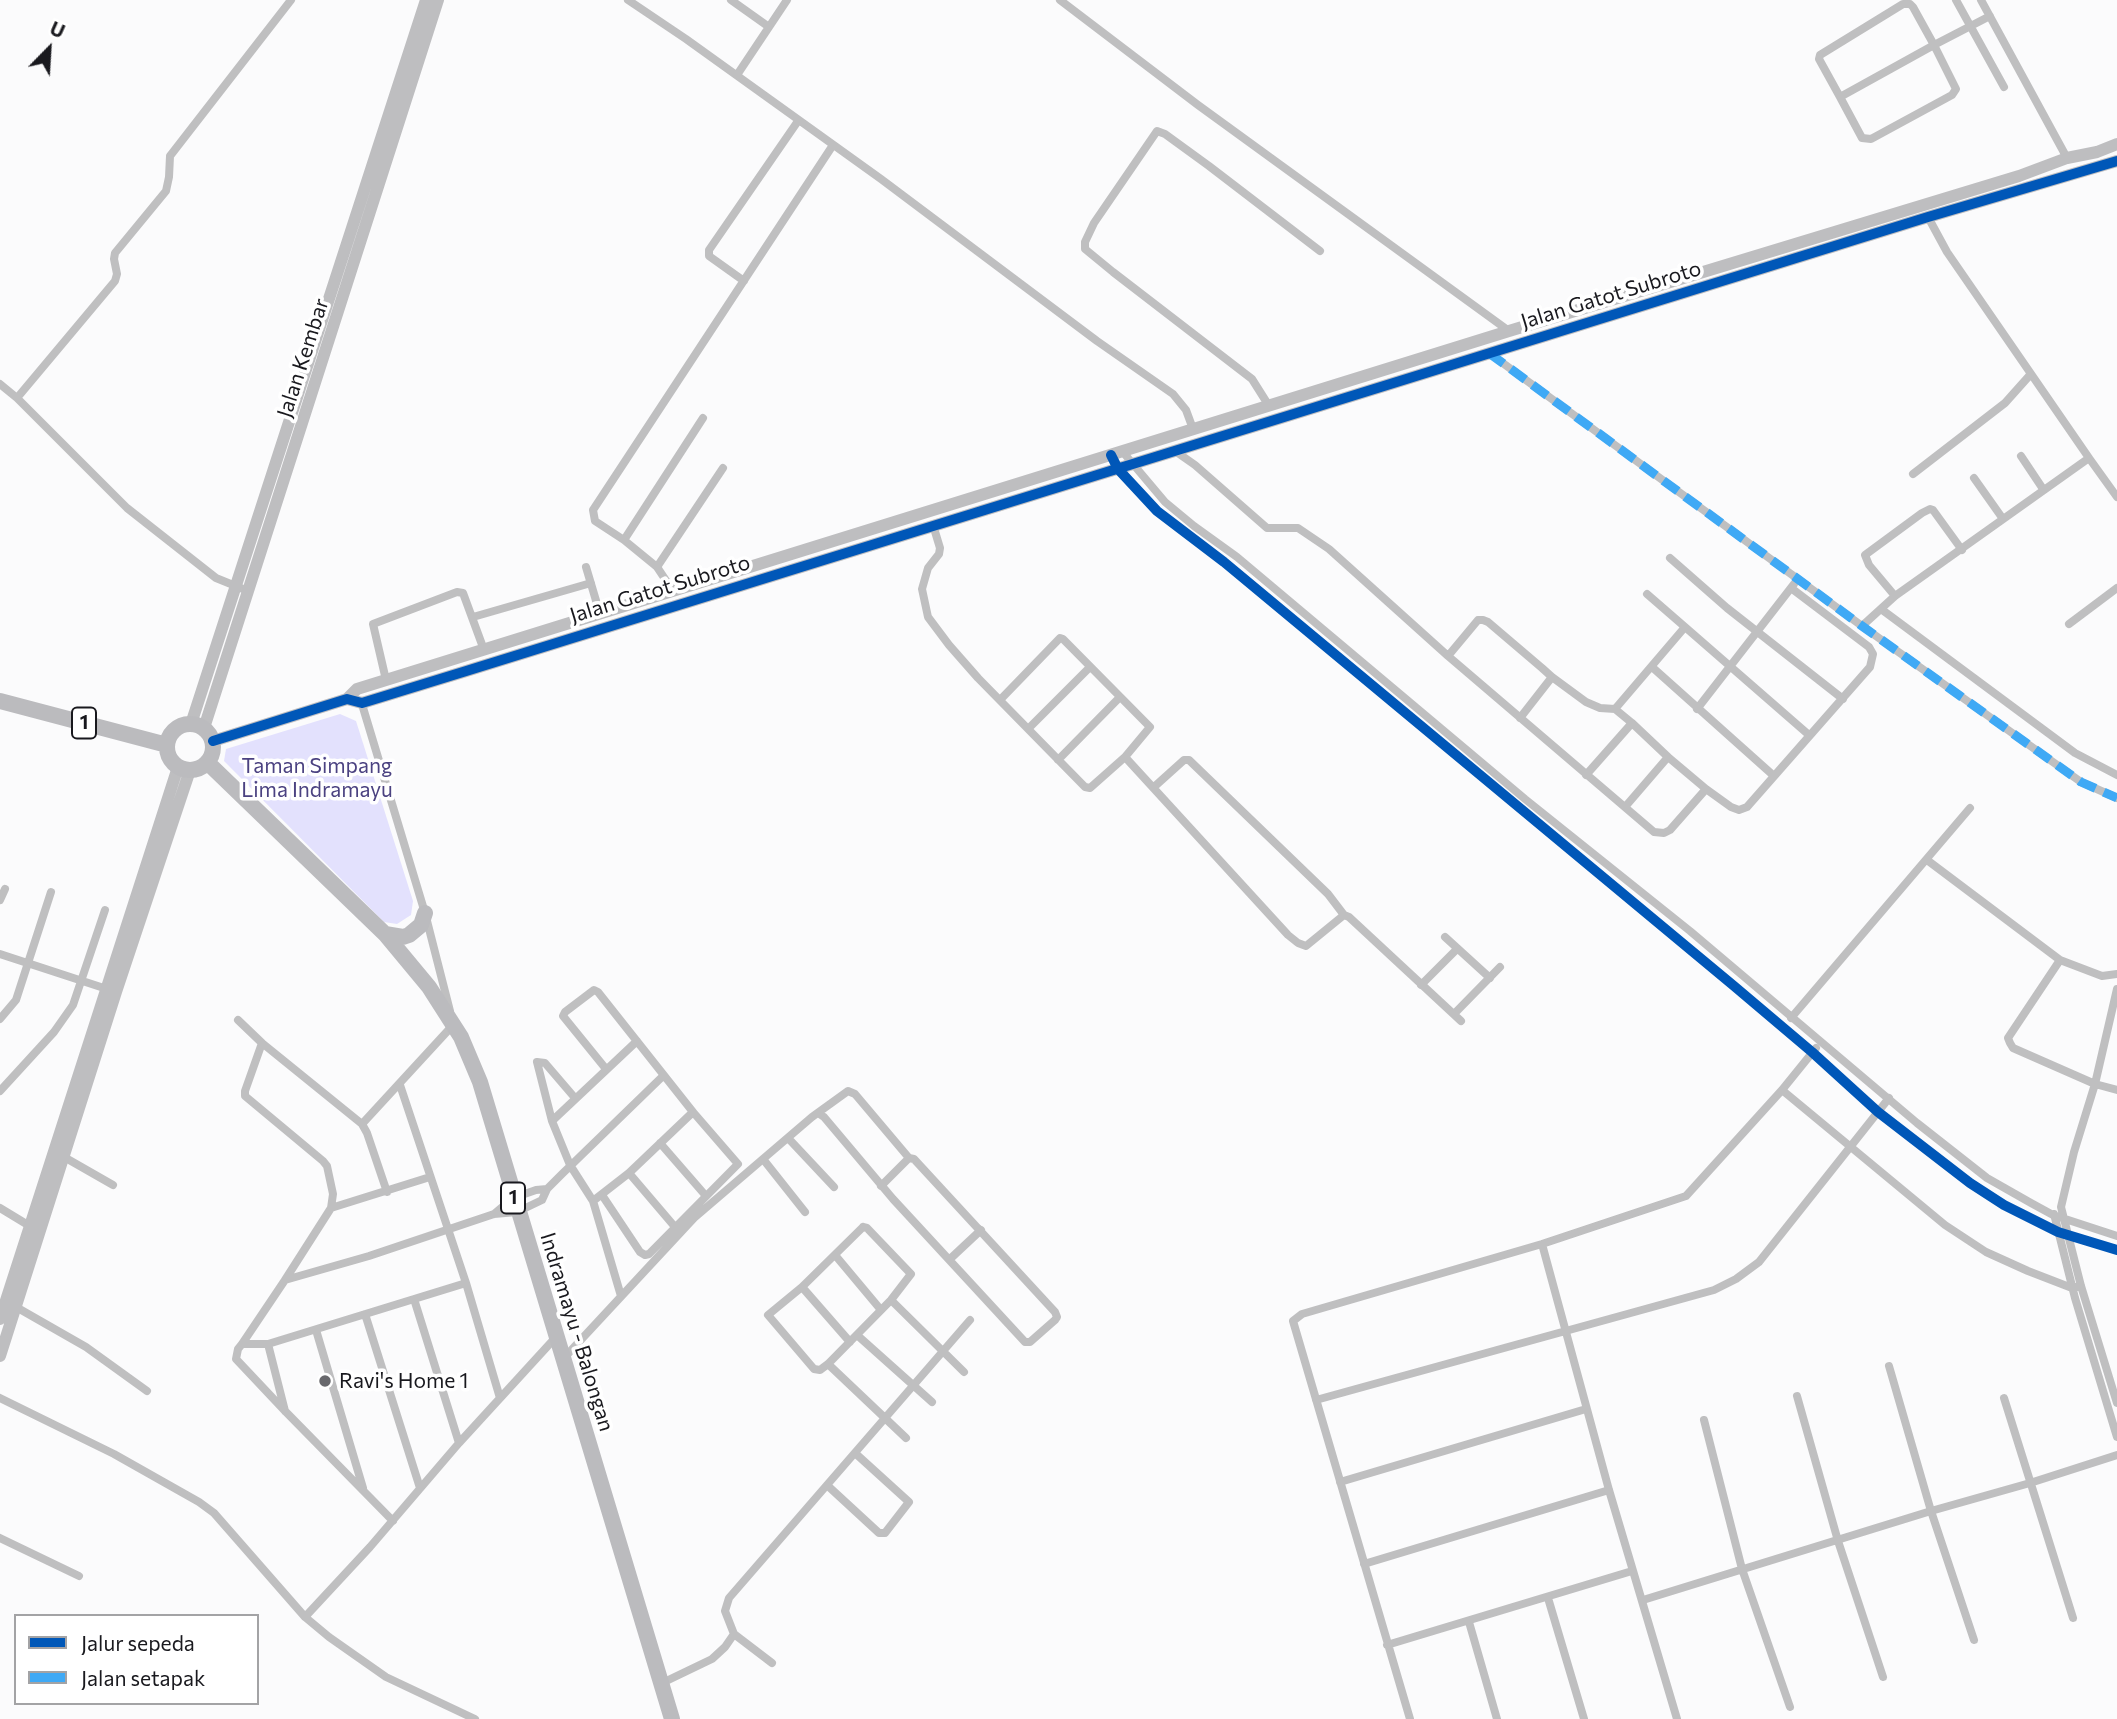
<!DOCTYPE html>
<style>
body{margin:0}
#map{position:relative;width:2117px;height:1719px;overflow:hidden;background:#fbfbfc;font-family:Commissioner,sans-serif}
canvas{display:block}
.legend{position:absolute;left:14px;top:1614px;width:245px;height:91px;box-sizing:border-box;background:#fff;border:2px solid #a3a3a5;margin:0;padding:9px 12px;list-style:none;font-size:21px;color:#19191e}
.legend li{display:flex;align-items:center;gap:14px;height:35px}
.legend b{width:35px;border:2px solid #a3a3a5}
.north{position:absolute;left:14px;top:14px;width:70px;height:70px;-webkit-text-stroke:5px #fff;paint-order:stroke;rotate:24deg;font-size:19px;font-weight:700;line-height:28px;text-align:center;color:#19191e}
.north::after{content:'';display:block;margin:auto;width:24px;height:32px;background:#19191e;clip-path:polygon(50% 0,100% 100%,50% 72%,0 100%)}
</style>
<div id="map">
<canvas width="2117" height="1719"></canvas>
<ul class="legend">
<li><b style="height:9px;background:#0057b8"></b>Jalur sepeda</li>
<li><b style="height:9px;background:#3fa9f5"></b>Jalan setapak</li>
</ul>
<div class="north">U</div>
</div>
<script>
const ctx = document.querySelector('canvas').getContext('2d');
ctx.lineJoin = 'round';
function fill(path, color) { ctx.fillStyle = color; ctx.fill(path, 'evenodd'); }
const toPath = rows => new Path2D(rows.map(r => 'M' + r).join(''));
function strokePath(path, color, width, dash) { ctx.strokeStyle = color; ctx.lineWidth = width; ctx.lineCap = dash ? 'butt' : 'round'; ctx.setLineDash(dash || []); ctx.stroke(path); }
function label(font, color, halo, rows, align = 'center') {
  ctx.font = font + ' Commissioner,sans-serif'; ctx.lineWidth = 7; ctx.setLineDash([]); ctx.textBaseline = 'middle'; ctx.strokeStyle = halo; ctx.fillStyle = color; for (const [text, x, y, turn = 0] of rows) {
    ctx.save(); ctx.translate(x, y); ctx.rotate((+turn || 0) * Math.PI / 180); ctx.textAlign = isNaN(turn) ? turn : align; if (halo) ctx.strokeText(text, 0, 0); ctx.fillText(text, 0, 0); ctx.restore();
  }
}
const green = toPath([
 [340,714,356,721,413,901,411,915,397,924,384,922,224,761,226,749]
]);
const street = toPath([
 [628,0,686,39,881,179,1097,341,1173,394,1186,410,1193,429],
 [731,0,769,27],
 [1060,0,1198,105,1509,331],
 [1956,0,2004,87],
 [1981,0,2067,158],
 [737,75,787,0],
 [1840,97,1819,59,1820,55,1903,4,1910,4,1913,7,1934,45,1956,89,1952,95,1871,139,1862,138,1840,97,1934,45,1990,16],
 [1928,217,1947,252,2089,458],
 [744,281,709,256,709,250,798,121],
 [1489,353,1862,626,2081,782,2117,798],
 [0,384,17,398],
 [1269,406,1252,379,1113,272,1085,249,1085,242,1094,223,1157,131,1165,134,1209,166,1320,251],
 [1122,451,1165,502,1194,526,1237,557,1525,799,1690,931,1917,1123,1987,1178,2031,1203,2053,1215,2117,1236],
 [1175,451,1195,465,1267,528,1298,528,1329,549,1448,656,1654,832,1664,833,1670,830,1706,789,1731,807,1739,810,1747,807,1870,667,1873,654,1869,647,1791,588],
 [1111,455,1118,469,1157,511,1224,562,1734,986,1812,1052,1878,1112,1970,1183,2004,1205,2058,1232,2117,1250],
 [2021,456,2043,489],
 [1913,474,2005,403,2030,375],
 [1974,478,2003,519],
 [933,525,940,548,939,554,928,568,922,589,928,617,949,645,978,678,1085,787,1090,788,1125,757,1288,935,1298,943,1306,946,1344,915,1349,917,1461,1021],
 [624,540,703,418],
 [1670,558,1727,608,1843,699],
 [586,567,600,614],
 [657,567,723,468],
 [248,591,216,578,127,508,17,398,115,281,117,274,114,259,115,253,166,191,169,177,170,156,291,0],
 [673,591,657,567,624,540,595,521,593,510,833,145],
 [1647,594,1685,627],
 [1895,596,1869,565,1865,555,1922,513,1930,509,1933,510,1962,550],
 [1881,609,2075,753,2117,775],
 [473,617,591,583],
 [2069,624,2117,588],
 [1862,626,1895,596,2089,458,2117,497],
 [1448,656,1478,620,1483,620,1488,622,1542,668,1552,677,1520,718],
 [1652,667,1774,776],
 [1552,677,1586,702,1600,708,1615,709,1632,723,1586,775],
 [386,680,373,624,457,592,463,593,484,650],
 [1000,700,1060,638,1063,639,1150,727,1125,757],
 [361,701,425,913,450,1011],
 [1615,709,1685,627,1809,735],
 [1697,709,1794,584],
 [1028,729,1090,667],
 [1668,757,1706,789],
 [1058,760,1120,697],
 [1154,787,1184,760,1189,760,1328,894,1344,915],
 [1625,807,1668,757,1632,723],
 [1927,860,2060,960,2102,976,2117,974],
 [0,900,5,889],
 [1445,937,1490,978],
 [0,954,110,990],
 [2060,960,2008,1038,2010,1043,2013,1048,2095,1084,2117,1090],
 [1421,985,1457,949],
 [2117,989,2095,1084,2074,1152,2061,1207,2081,1286,2117,1403],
 [1454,1014,1500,967],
 [1791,1018,1970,808],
 [0,1019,16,1000,51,892],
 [238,1020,262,1043,245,1091,245,1096,323,1161,327,1166,333,1194,331,1208,285,1280],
 [262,1043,362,1124,367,1133,387,1192],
 [606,1069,563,1016,565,1012,594,990,598,992,693,1112,629,1173,593,1201,570,1165,552,1121,637,1041],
 [400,1085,466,1283,500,1398],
 [1782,1090,1945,1225,1986,1252,2028,1271,2072,1288,2081,1286],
 [0,1091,54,1032,73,1005,105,910],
 [552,1121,537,1062,545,1063,575,1098],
 [362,1124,454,1024],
 [788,1138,834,1187],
 [660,1143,706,1196],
 [64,1157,113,1185],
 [763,1159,805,1212],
 [629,1173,675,1227],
 [881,1186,909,1158],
 [602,1195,640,1252,645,1255,649,1254,738,1164,693,1112],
 [593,1201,621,1296],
 [0,1208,33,1228],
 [331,1208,430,1177],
 [494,1214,513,1198,536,1190,547,1189],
 [2054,1214,2075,1298,2117,1437],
 [863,1227,867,1228,911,1274,891,1300,828,1364,820,1370,814,1369,768,1315,802,1287,863,1227],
 [1542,1244,1609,1490,1677,1719],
 [835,1255,881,1310],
 [950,1259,981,1230],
 [802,1287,850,1342],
 [891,1300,964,1372],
 [16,1307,86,1347,147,1391],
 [365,1314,420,1488],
 [316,1330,363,1488],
 [857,1335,932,1402],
 [242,1344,285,1280,369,1256,494,1214,517,1212,542,1200,547,1189,562,1174,663,1076],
 [268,1344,466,1283],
 [564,1358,694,1218,812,1117,848,1091,855,1094,909,1158,914,1159,1055,1312,1057,1317,1055,1320,1030,1342,1025,1342,893,1199,824,1117,818,1113],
 [828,1364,906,1438],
 [1889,1366,1931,1511,1974,1640],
 [1797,1396,1838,1541,1883,1677],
 [0,1398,114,1454,199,1502,214,1513,305,1617,329,1637,386,1677,475,1719],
 [2004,1398,2073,1618],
 [1316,1400,1714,1290,1736,1279,1759,1262,1889,1098],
 [285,1411,268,1344,242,1344,238,1349,236,1359,285,1411,393,1521],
 [1704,1420,1742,1569,1790,1707],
 [459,1443,556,1337],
 [1340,1482,1586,1409],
 [828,1486,879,1533,885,1533,909,1502,855,1453],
 [0,1538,79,1576],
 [1364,1564,1609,1490],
 [1548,1598,1584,1719],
 [1643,1600,1931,1511,2030,1483,2117,1455],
 [305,1617,370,1547,459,1443,414,1299],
 [1469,1622,1497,1719],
 [1387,1645,1632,1571],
 [772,1663,734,1634,725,1611,729,1598,970,1320],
 [660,1684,712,1659,725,1647,734,1634],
 [1410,1719,1293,1321,1302,1314,1542,1244,1686,1196,1782,1090,1816,1048]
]);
const secondary = toPath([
 [347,699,357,689,1509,331,2019,176,2067,158,2097,152,2117,144],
 [191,724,426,0],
 [204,728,438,0],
 [213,741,347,699,362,703,463,672,1928,217,2117,161],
 [0,1319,178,767],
 [0,1356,116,992,190,770]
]);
const highway = toPath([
 [0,701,167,745],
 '167 747a23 23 0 1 1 46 0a23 23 0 1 1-46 0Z',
 [208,763,385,934,429,987,461,1037,480,1082,672,1719],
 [385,934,403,937,409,935,421,925,425,913]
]);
const quiet = toPath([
 [1489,353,1862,626,2081,782,2117,798]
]);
const cycleway = toPath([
 [1111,455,1118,469,1157,511,1224,562,1734,986,1812,1052,1878,1112,1970,1183,2004,1205,2058,1232,2117,1250],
 [213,741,347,699,362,703,463,672,1928,217,2117,161]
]);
const markers = [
 [325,1381,7,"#68686c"]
];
const shields = [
 [84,723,24],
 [513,1198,24]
];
const shieldNames = [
 ["1",84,723],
 ["1",513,1198]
];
const streetNames = [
 ["Jalan Gatot Subroto",1611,295,-17],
 ["Jalan Kembar",303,358,-72],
 ["Jalan Gatot Subroto",660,589,-17],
 ["Indramayu - Balongan",577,1332,73]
];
const parkNames = [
 ["Taman Simpang",317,766],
 ["Lima Indramayu",317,790]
];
const poiNames = [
 ["Ravi's Home 1",339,1381]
];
fill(green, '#e3e1fd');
strokePath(street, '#bfbfc0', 8);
strokePath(secondary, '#bebec0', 12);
strokePath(highway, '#bbbbbe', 16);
strokePath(quiet, '#3fa9f5', 9, [18, 9]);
strokePath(cycleway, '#0057b8', 10);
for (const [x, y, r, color] of markers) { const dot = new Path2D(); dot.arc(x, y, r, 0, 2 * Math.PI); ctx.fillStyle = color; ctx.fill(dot); strokePath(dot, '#fff', 2.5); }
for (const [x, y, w] of shields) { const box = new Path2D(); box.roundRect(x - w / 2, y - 15.5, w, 31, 5); ctx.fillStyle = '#fff'; ctx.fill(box); strokePath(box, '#19191e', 2); }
label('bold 19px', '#19191e', null, shieldNames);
label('21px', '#19191e', '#fff', streetNames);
label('21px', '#4b4281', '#fff', parkNames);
label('21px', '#19191e', '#fff', poiNames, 'left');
</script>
